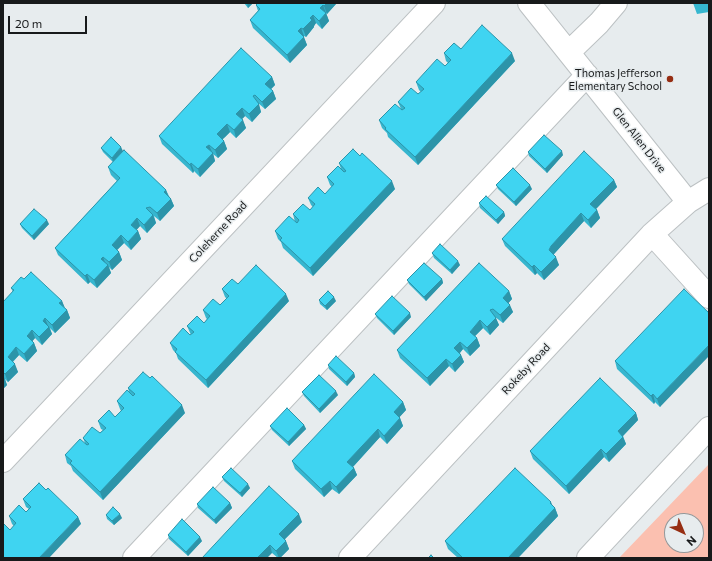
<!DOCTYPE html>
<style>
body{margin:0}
#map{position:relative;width:712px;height:561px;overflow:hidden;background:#e7ecee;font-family:Commissioner,sans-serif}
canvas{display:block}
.frame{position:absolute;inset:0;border:4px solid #181a1b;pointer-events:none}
.north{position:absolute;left:664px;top:513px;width:40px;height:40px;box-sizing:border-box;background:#e7ecee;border:1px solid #94989a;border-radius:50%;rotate:136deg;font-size:11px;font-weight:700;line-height:16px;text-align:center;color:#181a1b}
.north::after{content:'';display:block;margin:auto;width:14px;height:18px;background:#962e13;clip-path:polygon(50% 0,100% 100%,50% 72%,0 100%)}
.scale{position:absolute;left:8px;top:16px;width:79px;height:18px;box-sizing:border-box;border:2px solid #181a1b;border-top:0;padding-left:5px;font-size:12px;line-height:14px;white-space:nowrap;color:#181a1b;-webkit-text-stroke:3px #e7ecee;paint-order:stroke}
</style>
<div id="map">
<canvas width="712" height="561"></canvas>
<div class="frame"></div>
<div class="north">N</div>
<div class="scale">20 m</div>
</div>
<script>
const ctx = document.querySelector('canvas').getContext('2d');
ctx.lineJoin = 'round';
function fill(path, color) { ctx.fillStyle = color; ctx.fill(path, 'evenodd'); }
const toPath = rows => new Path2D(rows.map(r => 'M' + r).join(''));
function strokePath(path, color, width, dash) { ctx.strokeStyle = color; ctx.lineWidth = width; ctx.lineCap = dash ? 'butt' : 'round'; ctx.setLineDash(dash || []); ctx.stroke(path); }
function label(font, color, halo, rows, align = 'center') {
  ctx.font = font + ' Commissioner,sans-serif'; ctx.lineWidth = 3; ctx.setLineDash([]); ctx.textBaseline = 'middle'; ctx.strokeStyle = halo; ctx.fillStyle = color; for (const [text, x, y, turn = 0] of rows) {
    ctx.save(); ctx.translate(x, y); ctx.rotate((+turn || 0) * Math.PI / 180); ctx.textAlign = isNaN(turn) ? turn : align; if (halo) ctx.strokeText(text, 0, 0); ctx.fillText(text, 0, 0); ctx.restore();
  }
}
const green = toPath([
 [709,464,709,558,619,558],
 [672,521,696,521,696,545,672,545]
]);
const minor = toPath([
 [529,3,688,202],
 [569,52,599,23,616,3],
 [652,234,709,297],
 [3,461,434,3],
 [134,558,587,75],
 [350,558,652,234,688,202,709,189],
 [588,558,709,428]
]);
const wall = toPath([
 [244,3,253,3,248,8],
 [258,3,336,3,336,4,327,14,326,13,329,21,322,29,316,23,314,26,314,27,306,37,304,36,303,36,307,45,290,63,253,28,250,20,258,11,256,5],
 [693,3,709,3,709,12,697,14],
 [461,49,515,61,418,165,388,137,387,133,382,128,379,120,401,109,398,102,418,94,421,92,419,90,416,82,445,66,448,63,446,61,444,53],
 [272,77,275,85,271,89,273,91,276,99,265,109,258,103,261,112,252,122,245,116,242,119,246,128,236,138,230,132,225,137,222,139,224,141,227,149,218,158,213,154,215,161,200,177,194,171,193,173,162,144,159,136],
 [101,148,123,151,166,190,169,196,171,199,174,206,160,221,154,216,156,223,147,233,140,226,136,230,138,231,141,239,131,250,124,243,117,250,119,252,122,260,112,270,109,267,111,273,97,288,90,282,88,284,58,255,55,248,117,181,111,175,108,167,113,162,103,152],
 [528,152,563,155,547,173,529,156],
 [339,163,395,189,313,276,283,248,281,242,278,239,275,231,295,222,293,214,310,210,313,207,311,205,308,198,325,194,332,187,330,185,327,177,341,169],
 [614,180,617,187,596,209,597,210,600,218,591,228,584,221,554,254,553,254,559,265,544,280,537,273,535,275,505,246,502,239],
 [496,185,532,189,516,206,498,189],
 [479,203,504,212,505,216,498,224,480,208],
 [20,224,49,224,34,240,22,228],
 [432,253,460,265,452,274,434,258],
 [24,279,62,301,64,307,67,310,70,318,55,333,50,328,52,334,42,345,35,338,32,341,34,343,37,351,27,362,19,355,13,362,18,372,8,382,5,379,7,385,3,389,3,302,13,292,11,288],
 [442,279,443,283,426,301,409,284,407,280],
 [238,284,289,301,208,388,178,359,176,353,173,350,170,343,191,335,187,326,204,323,207,319,206,318,203,310,220,305,227,299,225,297,222,289],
 [509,291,512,299,508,303,513,312,503,323,495,317,499,325,490,335,483,328,475,336,477,338,480,346,470,356,463,349,460,353,461,355,464,362,455,372,449,366,430,386,400,358,397,350],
 [319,300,336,301,327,310,320,304],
 [709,313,660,407,655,402,654,404,617,369,615,361],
 [375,314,411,317,394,335,377,318],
 [328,365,354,373,355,377,347,386,329,369],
 [128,388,185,413,103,500,73,471,71,466,67,463,65,455,85,443,83,438,100,433,103,430,101,429,98,421,115,417,121,411,120,409,117,401,129,392],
 [302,392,338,395,320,413,304,396],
 [403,402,406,410,399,417,400,418,403,426,387,444,380,437,353,467,354,468,357,475,339,494,332,489,324,497,295,469,292,461],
 [636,413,638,420,623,436,626,444,609,462,604,457,569,494,533,459,530,451],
 [304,425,306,429,289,446,272,430,270,426],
 [222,477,250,488,242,497,224,481],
 [46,490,78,517,81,524,10,530,14,526,12,524,9,516,26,512,29,509,26,507,23,499],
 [230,503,232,508,216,524,198,508,197,504],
 [552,506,555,508,558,516,518,558,458,558,448,549,445,541],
 [106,515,122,518,114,525,107,519],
 [302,522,285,539,289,549,280,558,278,558,272,553,202,558],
 [168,535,202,541,188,556,169,539]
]);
const shadedWall = toPath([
 [247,3,253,3,248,8],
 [327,3,336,3,336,4,327,14,324,6],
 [323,5,326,13,320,8],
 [326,13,329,21,322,29,319,21],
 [313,15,316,23,314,26,314,27,306,37,303,29],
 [301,28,304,36,302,38,298,31],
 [304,37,307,45,290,63,287,55],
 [512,53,515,61,418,165,415,157],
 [272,77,275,85,268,92,265,84],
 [273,91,276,99,265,109,262,102],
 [259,104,261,112,252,122,249,114],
 [242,108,245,116,239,122,236,114],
 [243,120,246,128,236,138,234,130],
 [227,124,230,132,220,142,217,134],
 [224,141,227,149,218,158,215,150],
 [209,145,212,152,206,147],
 [121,147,123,151,113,162,112,158],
 [562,151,563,155,547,173,545,169],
 [213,153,215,161,200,177,198,169],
 [191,163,194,171,193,173,190,165],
 [614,180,617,187,593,212,590,204],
 [392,181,395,189,313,276,310,268],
 [530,185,532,189,516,206,514,202],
 [166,190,169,198,164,192],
 [171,199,174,206,160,221,157,213],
 [597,210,600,218,591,228,588,220],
 [504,212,505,216,498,224,496,220],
 [581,213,584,221,554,254,551,258,549,250,551,246],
 [153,215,156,223,147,233,144,225],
 [137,218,140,226,134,233,131,225],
 [47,220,49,224,34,240,32,236],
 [138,231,141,239,131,250,128,242],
 [121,235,124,243,114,253,112,245],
 [119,252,122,260,112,270,109,262],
 [103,257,106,265,101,259],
 [556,257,559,265,544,280,541,272],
 [458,261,460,265,452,274,450,270],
 [108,265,111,273,97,288,94,280],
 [534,265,537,273,535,275,532,267],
 [87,274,90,282,88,284,85,276],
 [442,279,443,283,426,301,424,297],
 [509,291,512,299,506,306,503,298],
 [286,294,289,301,208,388,206,380],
 [334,297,336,301,327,310,325,306],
 [62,301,65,308,59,303],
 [510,305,513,312,503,323,500,315],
 [67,310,70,318,55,333,52,325],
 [410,313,411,317,394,335,393,331],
 [45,318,48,326,43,321],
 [496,318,499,325,490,335,487,327],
 [480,320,483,328,472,339,470,332],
 [49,327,52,334,42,345,39,337],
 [32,330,35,338,31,343,27,336],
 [477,338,480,346,470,356,467,348],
 [460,342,463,349,457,356,454,348],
 [34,343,37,351,27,362,24,354],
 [709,345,709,356,660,407,657,399],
 [16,347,19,355,10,364,8,357],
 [461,355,464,362,455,372,452,364],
 [446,359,449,366,430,386,427,378],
 [15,364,18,372,8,382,5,374],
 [354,373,355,377,347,386,346,382],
 [4,377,7,385,3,389,3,378],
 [336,391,338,395,320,413,319,409],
 [653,394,655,402,654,404,651,396],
 [403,402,406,410,397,420,394,412],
 [182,405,185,413,103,500,100,492],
 [636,413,638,420,620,439,618,431],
 [400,418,403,426,387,444,384,436],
 [304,425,306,429,289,446,288,442],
 [378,429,380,437,350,470,347,462],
 [623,437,626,444,609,462,606,454],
 [601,449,604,457,569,494,566,486],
 [354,468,357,475,339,494,336,487],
 [330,481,332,489,324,497,321,489],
 [248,484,250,488,242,497,240,493],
 [551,502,554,509,555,508,558,516,518,558,508,558],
 [230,503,232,508,216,524,214,520],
 [120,514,122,518,114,525,112,521],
 [299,514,302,522,282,542,279,534],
 [78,517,81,524,49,558,39,558],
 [200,537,202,541,188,556,186,552],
 [286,541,289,549,280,558,279,558,276,551],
 [270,545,272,553,267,558,257,558]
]);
const building = toPath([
 [258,3,327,3,324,6,323,5,320,8,326,13,319,21,313,15,310,18,312,20,303,29,301,28,298,31,304,37,287,55,250,20,260,9,256,5,258,3],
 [482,25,512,53,415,157,385,129,386,128,379,120,395,104,402,110,405,108,398,102,411,88,418,94,424,89,416,82,437,59,445,66,451,60,444,53,454,43,461,49,482,25],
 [241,48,272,77,265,84,273,91,262,102,255,95,253,96,259,104,249,114,242,108,236,114,243,120,234,130,227,124,217,134,224,141,215,150,209,145,206,147,213,153,198,169,191,163,190,165,159,136,241,48],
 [544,135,562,151,545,169,528,152,544,135],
 [111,137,121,147,112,158,101,148,111,137],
 [353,149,360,156,362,153,392,181,310,268,280,240,282,238,275,231,289,216,297,223,299,220,293,214,303,204,310,210,315,204,308,198,318,187,325,194,334,184,327,177,338,166,344,172,346,171,339,163,353,149],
 [124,150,166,190,164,192,171,199,157,213,150,207,146,208,153,215,144,225,137,218,131,225,138,231,128,242,121,235,112,245,119,252,109,262,103,257,101,259,108,265,94,280,87,274,85,276,55,248,120,178,108,167,124,150],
 [584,151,614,180,590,204,597,210,588,220,581,213,551,246,549,250,556,257,541,272,534,265,532,267,502,239,584,151],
 [513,168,530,185,514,202,496,185,513,168],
 [486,196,504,212,496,220,479,203,486,196],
 [34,209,47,220,32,236,20,224,34,209],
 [440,244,458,261,450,270,432,253,440,244],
 [424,263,442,279,424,297,407,280,424,263],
 [479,263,509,291,503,298,510,305,500,315,493,309,490,310,496,318,487,327,480,320,470,332,477,338,467,348,460,342,454,348,461,355,452,364,446,359,427,378,397,350,479,263],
 [256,265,286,294,206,380,175,352,177,349,170,343,183,328,190,335,194,332,187,326,197,316,204,323,210,316,203,310,213,299,220,305,229,296,222,289,232,279,238,284,256,265],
 [31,272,62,301,59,303,67,310,52,325,45,318,43,321,49,327,39,337,32,330,28,335,27,336,34,343,24,354,16,347,8,357,15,364,5,374,3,372,3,302,14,290,11,288,21,277,24,279,31,272],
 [684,289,709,313,709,345,657,399,653,394,651,396,615,361,684,289],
 [328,291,334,297,325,306,319,300,328,291],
 [392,296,410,313,393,331,375,314,392,296],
 [336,356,354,373,346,382,328,365,336,356],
 [143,372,150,378,152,376,182,405,100,492,70,463,72,461,65,455,80,439,87,445,89,444,83,438,92,427,100,433,106,428,98,421,109,410,115,417,124,408,117,401,127,390,133,396,135,394,128,388,143,372],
 [374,374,403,402,394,412,400,418,384,436,378,429,347,462,354,468,336,487,330,481,321,489,292,461,374,374],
 [319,375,336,391,319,409,302,392,319,375],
 [600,378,636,413,618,431,623,437,606,454,601,449,566,486,530,451,600,378],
 [287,408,304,425,288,442,270,426,287,408],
 [231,468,248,484,240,493,222,477,231,468],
 [515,468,551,502,550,503,555,508,508,558,463,558,445,541,515,468],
 [39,483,46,490,48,488,78,517,39,558,3,558,3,523,10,530,16,523,9,516,19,505,26,512,31,507,23,499,39,483],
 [269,486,299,514,279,534,286,541,276,551,270,545,257,558,202,558,269,486],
 [213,487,230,503,214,520,197,504,213,487],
 [113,507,120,514,112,521,106,515,113,507],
 [182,519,200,537,186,552,168,535,182,519],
 [431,555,434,558,428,558,431,555]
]);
const markers = [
 [670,79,4,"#962e13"]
];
const poiNames = [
 ["Thomas Jefferson",662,73],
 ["Elementary School",662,86]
];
const streetNames = [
 ["Glen Allen Drive",639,140,52],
 ["Coleherne Road",218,232,-47],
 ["Rokeby Road",526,369,-47]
];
fill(green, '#fbc0b0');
strokePath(minor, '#bcc1c3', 24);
strokePath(minor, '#fff', 22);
fill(wall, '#36b6cf');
fill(shadedWall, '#2c94a9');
fill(building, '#3fd4f1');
strokePath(building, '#2c94a9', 1);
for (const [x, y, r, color] of markers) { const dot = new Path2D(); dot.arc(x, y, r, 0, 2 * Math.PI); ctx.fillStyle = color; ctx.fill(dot); strokePath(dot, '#e7ecee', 1.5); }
label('11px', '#181a1b', '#e7ecee', poiNames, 'right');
label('11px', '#181a1b', '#e7ecee', streetNames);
</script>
